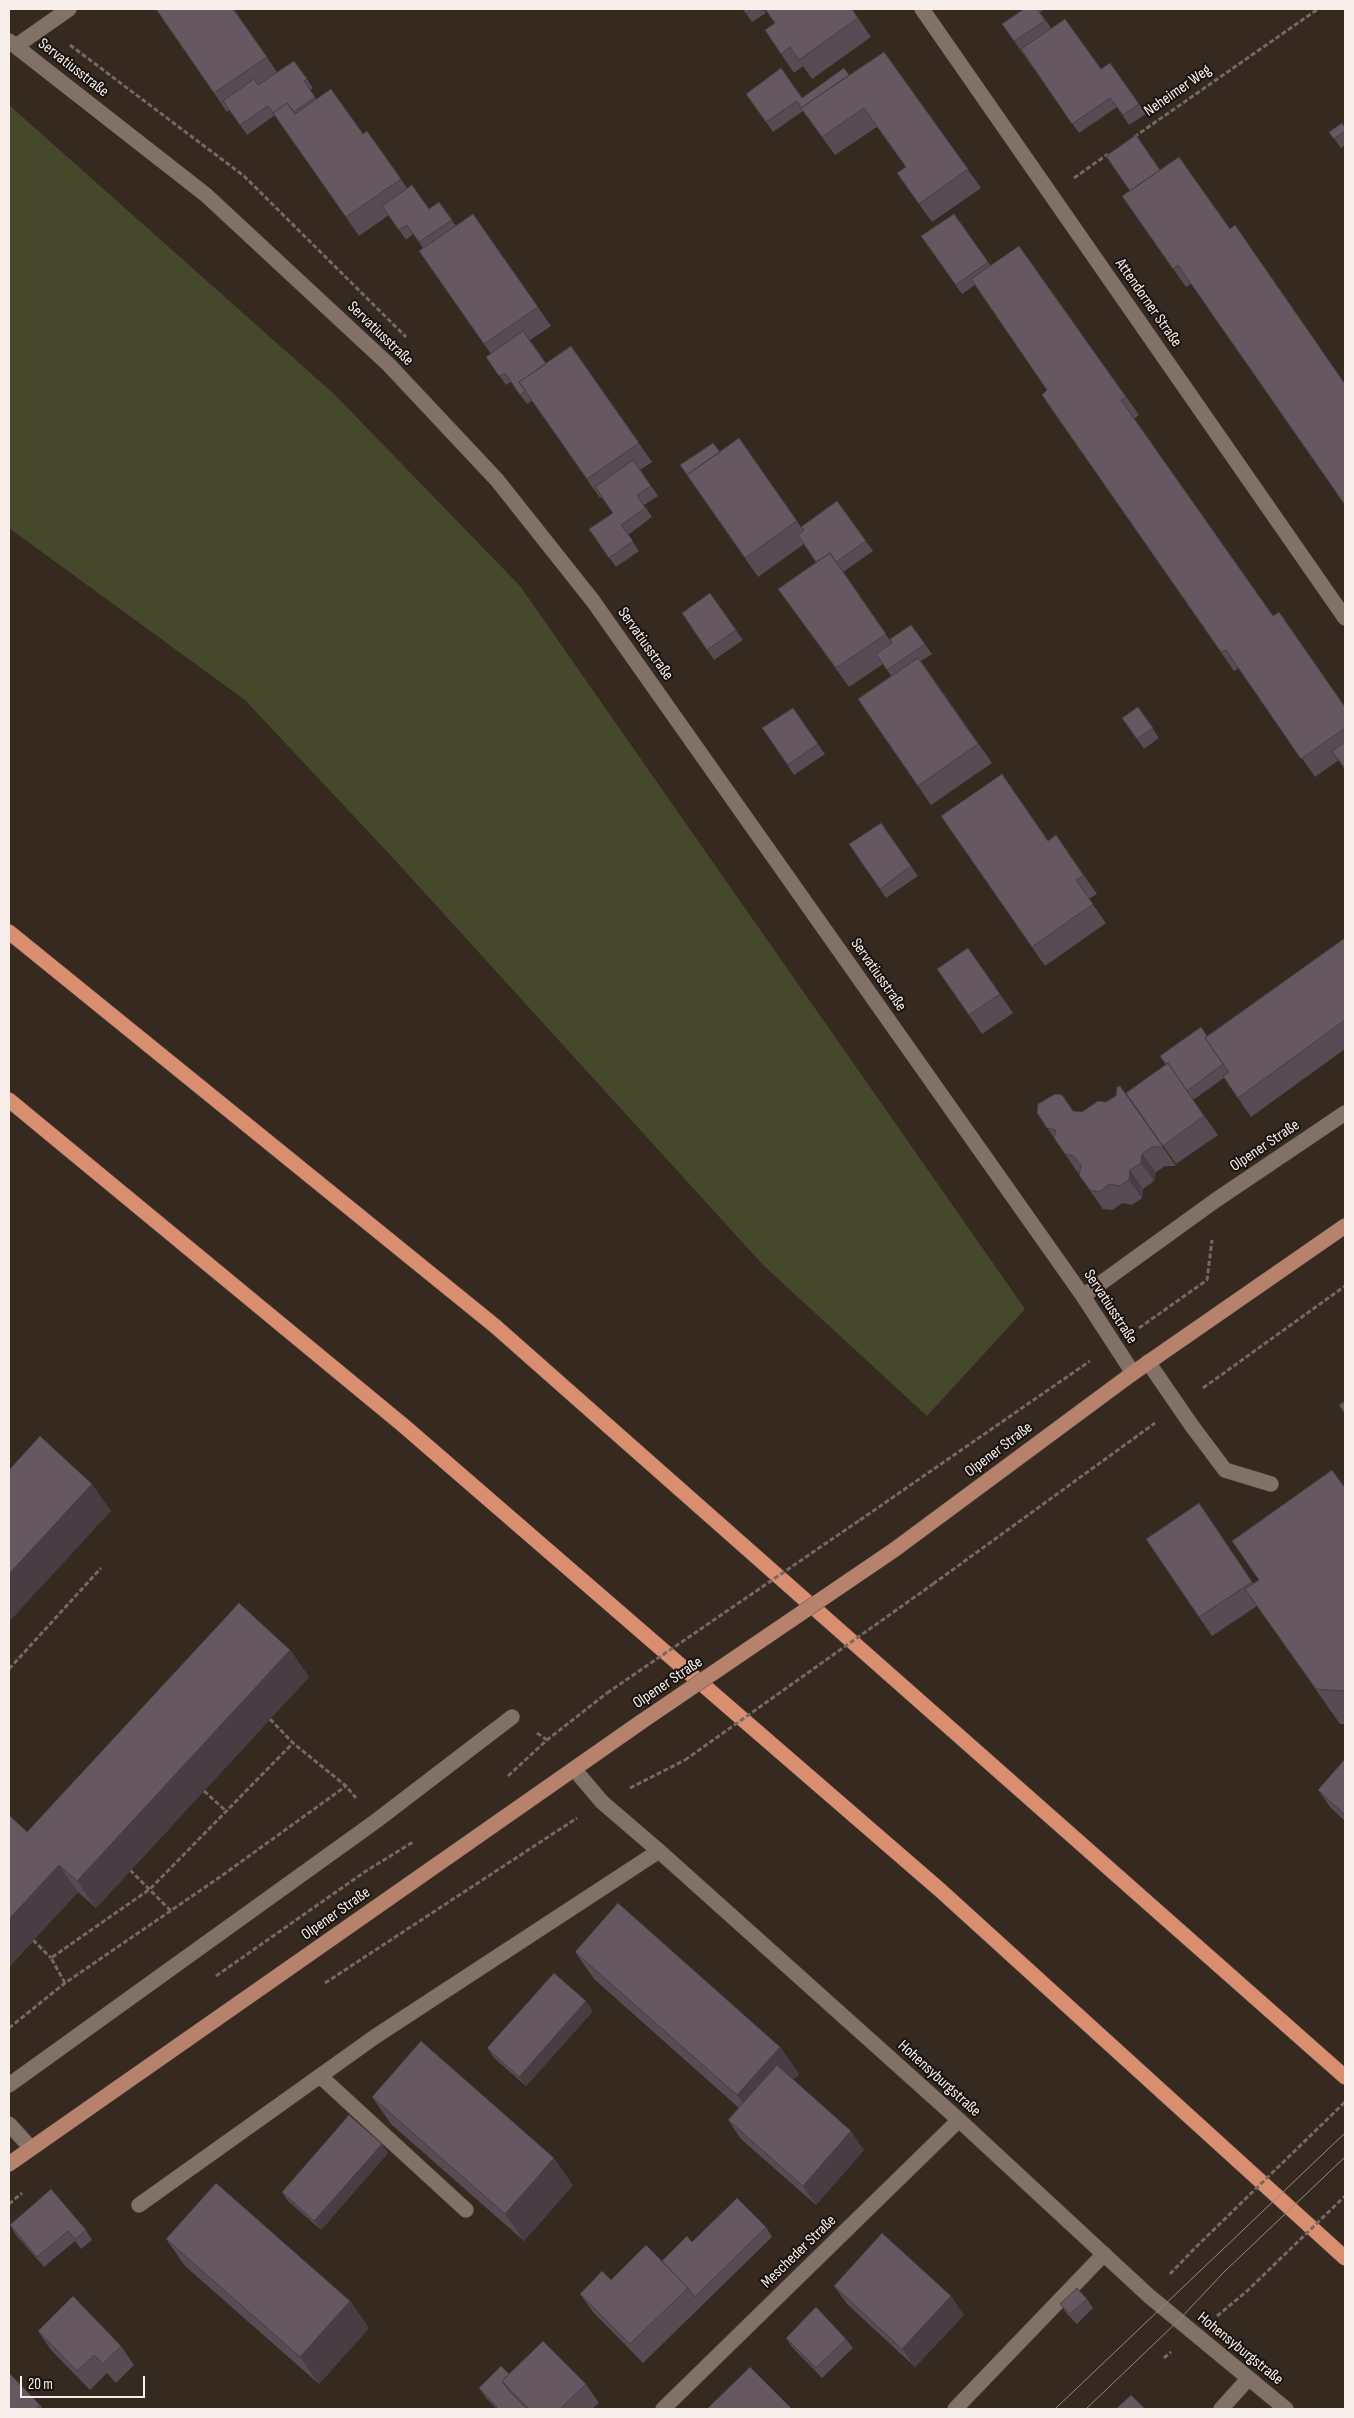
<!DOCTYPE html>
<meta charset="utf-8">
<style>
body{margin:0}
#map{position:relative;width:1354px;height:2418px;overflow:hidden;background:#362920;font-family:"Sofia Sans Condensed",sans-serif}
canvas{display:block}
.frame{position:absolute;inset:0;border:10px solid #f8efea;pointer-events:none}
.scale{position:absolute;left:20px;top:2376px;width:125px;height:22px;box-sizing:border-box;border:2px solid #f8efea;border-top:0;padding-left:6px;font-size:15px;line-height:18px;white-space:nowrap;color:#f8efea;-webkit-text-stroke:4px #19130f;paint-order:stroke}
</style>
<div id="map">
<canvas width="1354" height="2418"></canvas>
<div class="frame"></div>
<div class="scale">20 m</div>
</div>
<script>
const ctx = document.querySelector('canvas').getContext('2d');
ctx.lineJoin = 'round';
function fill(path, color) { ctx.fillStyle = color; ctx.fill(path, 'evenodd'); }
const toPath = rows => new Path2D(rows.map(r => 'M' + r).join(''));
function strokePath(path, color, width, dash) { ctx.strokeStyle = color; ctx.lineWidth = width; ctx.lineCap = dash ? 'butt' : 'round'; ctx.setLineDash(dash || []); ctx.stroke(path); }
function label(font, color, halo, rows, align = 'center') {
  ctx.font = font + ' "Sofia Sans Condensed",sans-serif'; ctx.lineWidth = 4; ctx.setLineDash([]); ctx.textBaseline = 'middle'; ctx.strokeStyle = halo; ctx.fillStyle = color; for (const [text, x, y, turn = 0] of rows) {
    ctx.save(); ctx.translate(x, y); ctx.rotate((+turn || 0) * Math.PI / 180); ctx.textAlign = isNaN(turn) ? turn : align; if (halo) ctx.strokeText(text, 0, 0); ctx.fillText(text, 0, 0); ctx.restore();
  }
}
const green = toPath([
 [9,105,334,394,520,586,1025,1309,927,1416,763,1265,393,858,245,700,9,528]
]);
const path = toPath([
 [70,45,244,176,406,337],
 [1134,137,1318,9],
 [1074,178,1108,154],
 [1139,1328,1207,1280,1212,1240],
 [1203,1388,1345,1286],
 [860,1520,1090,1361],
 [933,1584,1155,1423],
 [9,1669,101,1568],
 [270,1719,293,1743,346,1786,356,1798],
 [537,1733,547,1740],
 [508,1776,547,1740,607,1693],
 [630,1788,685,1760],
 [204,1791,226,1811],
 [130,1870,171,1911],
 [33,1940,51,1958],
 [216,1976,366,1871,413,1842],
 [65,1983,51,1958,150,1889,293,1743],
 [325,1983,577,1818],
 [9,2028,65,1983,220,1877,346,1786],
 [9,2204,22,2193],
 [1170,2274,1196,2247],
 [1217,2316,1246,2292],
 [1164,2358,1171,2352]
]);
const lane = toPath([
 [1148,1362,1192,1426,1225,1470,1271,1484],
 [320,2076,466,2210],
 [9,2085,376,1821,512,1717],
 [139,2205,376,2036,659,1851],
 [955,2409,1104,2254],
 [1221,2409,1248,2379]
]);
const street = toPath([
 [922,9,1345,618],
 [9,41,206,195,389,365,497,480,593,601,1083,1296,1133,1373],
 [16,46,69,9],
 [1083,1296,1216,1200,1345,1113],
 [574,1769,602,1802,659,1851,959,2120,1149,2296,1286,2409],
 [9,2124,30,2147],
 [663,2409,959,2120]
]);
const primary = toPath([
 [894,1550,1133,1373,1345,1226],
 [9,2164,641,1722]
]);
const highway = toPath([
 [9,932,495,1326,1345,2077],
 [9,1100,404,1426,940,1890,1345,2258]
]);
const tram = toPath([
 [1055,2409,1345,2133],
 [1086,2409,1178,2321,1224,2272,1345,2157]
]);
const pathBridge = toPath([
 [607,1693,860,1520],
 [685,1760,933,1584],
 [1196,2247,1345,2102],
 [1246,2292,1345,2196]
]);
const primaryBridge = toPath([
 [641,1722,894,1550]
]);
const wall = toPath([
 [156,9,234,9,277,72,294,61,313,88,310,90,316,99,363,134,367,131,407,188,429,209,439,202,456,226,473,214,551,326,530,340,546,363,571,346,652,462,640,470,658,496,644,505,652,517,628,535,639,551,616,567,589,529,613,513,602,497,600,498,532,401,527,404,511,382,506,385,486,357,491,354,419,251,423,248,413,234,406,240,389,215,359,236,275,115,247,135,230,110,227,112],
 [743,9,763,9,766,13,752,22],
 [852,9,871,37,812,79,803,66,794,73,765,30,775,23],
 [1024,9,1045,9,1040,12,1051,28,1101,69,1110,63,1146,114,1129,125,1117,107,1079,133,1002,24],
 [884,52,981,188,932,222,897,173,906,167,877,127,835,155,803,111,773,132,746,94,802,98,849,75],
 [1345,127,1345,145,1341,148,1329,132],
 [1136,135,1191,284,1186,287,1122,196,1130,191],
 [954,214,991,266,1019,246,1139,415,1134,419,1273,616,1345,707,1345,769,1339,760,1315,777,1239,668,1234,671,1042,395,1047,390,975,285,962,294,921,236],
 [739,438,803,530,837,501,873,551,843,572,891,642,911,625,932,654,921,661,992,763,931,805,858,699,891,676,883,664,849,687,778,589,816,562,804,544,758,577,680,465,720,452],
 [710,593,743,640,714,660,682,613],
 [1138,707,1159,738,1144,749,1122,718],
 [793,708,825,754,794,775,762,728],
 [941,816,1048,841,1056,835,1097,894,1089,899,1106,923,1045,966],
 [881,823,918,876,886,898,849,844],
 [1345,938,1345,1049,1251,1117,1224,1078,1193,1100,1218,1135,1176,1164,1126,1093,1166,1065,1160,1056,1201,1027,1207,1036],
 [968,948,1013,1013,982,1034,937,969],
 [1120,1086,1176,1166,1165,1166,1156,1172,1154,1181,1143,1189,1142,1198,1132,1205,1123,1203,1112,1210,1103,1209,1079,1175,1080,1173,1078,1173,1037,1113,1073,1111,1082,1112,1106,1102,1116,1096],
 [1345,1488,1345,1724,1340,1724,1257,1606,1212,1636,1199,1617,1199,1503,1253,1583,1259,1580],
 [290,1650,309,1677,96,1908,78,1892,9,1967,9,1817,27,1832],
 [1345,1759,1345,1821,1331,1808,1318,1790],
 [575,1952,780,2047,799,2074,793,2080,864,2150,816,2205,741,2139,728,2120,739,2108,594,1979],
 [593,2011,526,2086,494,2058,487,2048],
 [372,2097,573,2185,524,2241,391,2124],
 [382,2144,388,2153,321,2230,288,2201,282,2192],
 [10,2225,86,2230,92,2240,81,2249,75,2241,44,2267,16,2235],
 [766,2227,772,2237,643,2363,593,2312,580,2294,611,2280,662,2261,692,2242],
 [166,2239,350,2301,369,2328,319,2384,185,2266],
 [834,2286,964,2315,915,2367,847,2304],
 [1087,2299,1093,2308,1077,2324,1067,2314,1060,2304],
 [38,2331,121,2346,134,2365,116,2383,107,2373,90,2390,51,2350],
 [786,2338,846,2339,853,2348,822,2378,792,2347],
 [509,2374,586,2384,599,2403,592,2409,495,2409,496,2408,486,2398,479,2388],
 [40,2405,43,2409,9,2409]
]);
const shadedWall = toPath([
 [1142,1154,1156,1172,1154,1181,1141,1163],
 [1130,1170,1143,1189,1142,1198,1129,1180],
 [92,1484,111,1511,9,1622,9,1574],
 [1199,1503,1212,1522,1265,1601,1252,1582],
 [290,1650,309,1677,96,1908,77,1881],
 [59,1865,78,1892,9,1967,9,1919],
 [586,2001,593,2011,526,2086,519,2077],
 [780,2047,799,2074,756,2122,737,2095],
 [851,2131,864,2150,816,2205,803,2186],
 [382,2144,388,2153,321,2230,314,2221],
 [554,2158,573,2185,524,2241,505,2214],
 [951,2296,964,2315,915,2367,902,2349],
 [350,2301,369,2328,319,2384,300,2357]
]);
const building = toPath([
 [156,9,233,9,267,57,214,93,156,9],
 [743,9,751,9,746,13,743,9],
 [765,9,852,9,858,18,799,60,790,47,781,54,765,30,775,23,765,9],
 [1024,9,1037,9,1045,21,1014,41,1002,24,1024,9],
 [1065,19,1101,69,1110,63,1139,104,1123,115,1110,98,1072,124,1021,49,1065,19],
 [884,52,968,169,919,204,897,173,906,167,864,108,822,137,801,108,884,52],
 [294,61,307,79,304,81,315,97,294,112,287,103,273,113,268,106,240,125,223,101,254,79,258,85,294,61],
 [781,68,802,98,844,68,849,75,801,108,797,101,766,122,746,94,781,68],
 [331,89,363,134,367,131,401,179,346,217,273,113,287,103,295,114,331,89],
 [1342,123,1345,127,1345,131,1334,139,1329,132,1342,123],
 [1136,135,1160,170,1130,191,1106,156,1136,135],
 [1179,157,1230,229,1235,225,1345,384,1345,505,1178,265,1173,269,1122,196,1179,157],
 [412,185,429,209,439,202,452,220,419,242,407,225,399,230,382,206,412,185],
 [473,214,538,307,484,344,419,251,473,214],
 [954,214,988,262,956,285,921,236,954,214],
 [1019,246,1126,397,1121,400,1273,616,1279,612,1345,707,1345,728,1301,759,1226,650,1221,652,1042,395,1047,390,971,279,1019,246],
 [523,331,546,364,519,382,526,391,520,395,505,373,499,376,486,357,523,331],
 [571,346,639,443,587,479,519,382,571,346],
 [739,438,797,521,745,558,687,475,739,438],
 [713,443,720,452,687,475,680,465,713,443],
 [633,460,651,486,637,495,645,508,621,525,633,541,609,558,589,529,613,513,595,487,633,460],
 [837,501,866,541,836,562,830,553,816,562,798,535,804,530,801,527,837,501],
 [830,553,886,634,836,668,778,589,830,553],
 [710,593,736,630,707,650,682,613,710,593],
 [911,625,925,644,887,670,876,654,892,643,890,639,911,625],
 [918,658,978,744,918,786,858,699,918,658],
 [1138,707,1153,728,1137,739,1122,718,1138,707],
 [793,708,818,744,788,765,762,728,793,708],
 [1345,742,1345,769,1332,751,1345,742],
 [1002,774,1048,841,1056,835,1084,876,1076,880,1093,904,1032,947,941,816,1002,774],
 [881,823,911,866,880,889,849,844,881,823],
 [1345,938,1345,1020,1238,1098,1223,1076,1229,1072,1205,1038,1345,938],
 [968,948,1000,994,969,1015,937,969,968,948],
 [1201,1027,1207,1036,1205,1038,1223,1064,1187,1091,1168,1063,1166,1064,1160,1056,1201,1027],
 [1168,1063,1204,1116,1163,1146,1126,1093,1168,1063],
 [1120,1086,1163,1147,1152,1147,1142,1154,1141,1163,1130,1170,1129,1180,1119,1186,1110,1184,1099,1192,1090,1190,1079,1175,1081,1166,1074,1156,1065,1154,1054,1138,1056,1130,1047,1128,1037,1113,1038,1104,1055,1094,1062,1095,1073,1111,1082,1112,1098,1101,1106,1102,1116,1096,1117,1087,1120,1086],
 [1345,1401,1345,1414,1339,1405,1345,1401],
 [40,1436,92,1484,9,1574,9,1470,40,1436],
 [1332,1470,1345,1488,1345,1691,1316,1689,1245,1589,1259,1580,1232,1541,1332,1470],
 [1199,1503,1252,1582,1199,1617,1146,1539,1199,1503],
 [239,1603,290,1650,77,1881,59,1865,9,1919,9,1817,10,1816,27,1832,239,1603],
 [1345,1759,1345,1815,1318,1790,1345,1759],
 [618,1903,780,2047,737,2095,575,1952,618,1903],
 [554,1973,586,2001,519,2077,487,2048,554,1973],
 [421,2041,554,2158,505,2214,372,2097,421,2041],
 [777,2065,851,2131,803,2186,728,2120,777,2065],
 [349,2115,382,2144,314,2221,282,2192,349,2115],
 [216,2183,350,2301,300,2357,166,2239,216,2183],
 [51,2189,86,2230,75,2239,68,2231,37,2257,10,2225,51,2189],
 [737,2198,766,2227,695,2297,688,2288,662,2261,687,2236,692,2242,737,2198],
 [882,2233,951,2296,902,2349,834,2286,882,2233],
 [646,2245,688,2288,630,2344,580,2294,602,2271,611,2280,646,2245],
 [1077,2288,1087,2299,1070,2314,1060,2304,1077,2288],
 [73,2296,121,2346,103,2364,94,2355,77,2371,38,2331,73,2296],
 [816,2307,846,2339,816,2368,786,2338,816,2307],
 [543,2341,586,2384,560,2409,529,2409,502,2381,543,2341],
 [501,2366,509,2374,502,2381,508,2390,527,2409,495,2409,497,2407,479,2388,501,2366],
 [750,2367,792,2409,709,2409,708,2408,750,2367],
 [9,2373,40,2405,36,2409,9,2409,9,2373],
 [1131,2395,1145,2409,1116,2409,1131,2395]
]);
const streetNames = [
 ["Servatiusstraße",73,68,38],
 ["Neheimer Weg",1178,91,-35],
 ["Attendorner Straße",1148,303,55],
 ["Servatiusstraße",380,334,44],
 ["Servatiusstraße",645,644,55],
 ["Servatiusstraße",878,975,55],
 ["Olpener Straße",1265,1146,-34],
 ["Servatiusstraße",1110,1307,57],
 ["Olpener Straße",999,1450,-37],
 ["Olpener Straße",668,1683,-34],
 ["Olpener Straße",336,1914,-35],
 ["Hohensyburgstraße",939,2079,42],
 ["Mescheder Straße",799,2252,-44],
 ["Hohensyburgstraße",1240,2349,39]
];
fill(green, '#46482c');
strokePath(lane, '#52463f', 16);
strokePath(street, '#52463f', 16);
strokePath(primary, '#52463f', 16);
strokePath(highway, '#52463f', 16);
strokePath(path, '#756961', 3, [5, 2.5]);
strokePath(lane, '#817167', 15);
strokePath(street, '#817167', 15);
strokePath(primary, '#b6826c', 15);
strokePath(highway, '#d98e70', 15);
strokePath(tram, '#958982', 1);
strokePath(primaryBridge, '#52463f', 16, []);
strokePath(pathBridge, '#756961', 3, [5, 2.5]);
strokePath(primaryBridge, '#b6826c', 15);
fill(wall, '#584b53');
fill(shadedWall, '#473d43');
fill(building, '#665760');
strokePath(building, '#473d43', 1);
label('16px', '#f8efea', '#19130f', streetNames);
</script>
